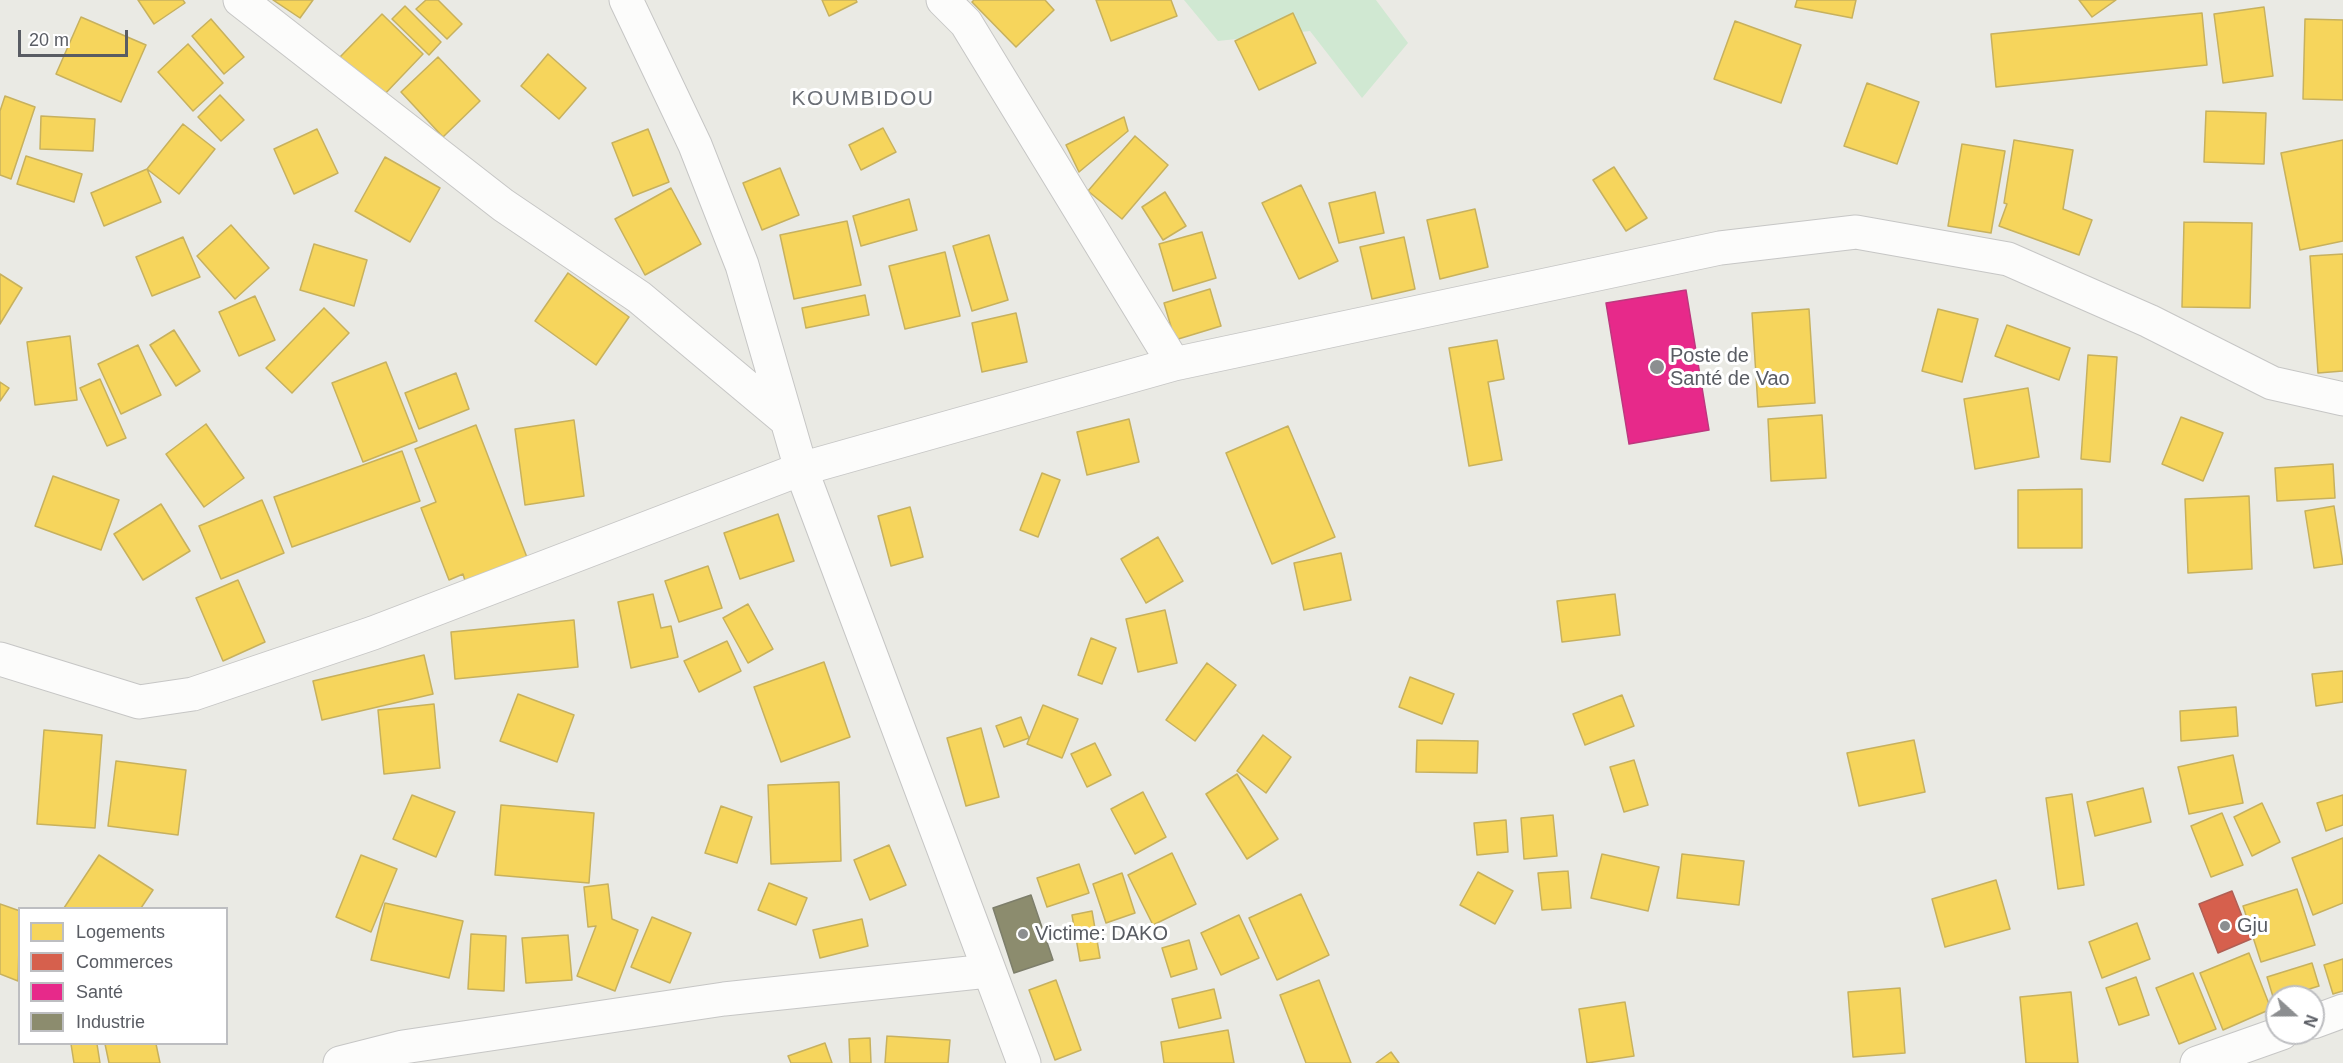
<!DOCTYPE html>
<meta charset="utf-8">
<style>
body{margin:0}
#map{position:relative;width:2343px;height:1063px;overflow:hidden;background:#eaeae4;font-family:Arial,sans-serif}
canvas{display:block}
.legend{position:absolute;left:18px;top:907px;width:210px;height:138px;box-sizing:border-box;background:#fff;border:2px solid #bdbec1;margin:0;padding:8px 10px;list-style:none;font-size:18px;color:#595c63}
.legend li{display:flex;align-items:center;gap:12px;height:30px}
.legend b{width:30px;border:2px solid #bdbec1}
.north{position:absolute;left:2265px;top:985px;width:60px;height:60px;box-sizing:border-box;background:#fff;border:2px solid #bdbec1;border-radius:50%;rotate:111deg;font-size:16px;font-weight:700;line-height:24px;text-align:center;color:#595c63}
.north::after{content:'';display:block;margin:auto;width:21px;height:27px;background:#8c8e90;clip-path:polygon(50% 0,100% 100%,50% 72%,0 100%)}
.scale{position:absolute;left:18px;top:30px;width:110px;height:27px;box-sizing:border-box;border:3px solid #595c63;border-top:0;padding-left:8px;font-size:18px;line-height:21px;white-space:nowrap;color:#595c63;-webkit-text-stroke:4px #fff;paint-order:stroke}
</style>
<div id="map">
<canvas width="2343" height="1063"></canvas>
<ul class="legend">
<li><b style="height:16px;background:#f6d55c"></b>Logements</li>
<li><b style="height:16px;background:#d6604d"></b>Commerces</li>
<li><b style="height:16px;background:#e7298a"></b>Santé</li>
<li><b style="height:16px;background:#8c8c6e"></b>Industrie</li>
</ul>
<div class="north">N</div>
<div class="scale">20 m</div>
</div>
<script>
const ctx = document.querySelector('canvas').getContext('2d');
ctx.lineJoin = 'round';
function fill(path, color) { ctx.fillStyle = color; ctx.fill(path, 'evenodd'); }
const toPath = rows => new Path2D(rows.map(r => 'M' + r).join(''));
function strokePath(path, color, width, dash) { ctx.strokeStyle = color; ctx.lineWidth = width; ctx.lineCap = dash ? 'butt' : 'round'; ctx.setLineDash(dash || []); ctx.stroke(path); }
function label(font, color, halo, rows, align = 'center') {
  ctx.font = font + ' Arial,sans-serif'; ctx.lineWidth = 6; ctx.setLineDash([]); ctx.textBaseline = 'middle'; ctx.strokeStyle = halo; ctx.fillStyle = color; for (const [text, x, y, turn = 0] of rows) {
    ctx.save(); ctx.translate(x, y); ctx.rotate((+turn || 0) * Math.PI / 180); ctx.textAlign = isNaN(turn) ? turn : align; if (halo) ctx.strokeText(text, 0, 0); ctx.fillText(text, 0, 0); ctx.restore();
  }
}
const green = toPath([
 [1184,0,1376,0,1408,43,1362,98,1310,31,1218,41]
]);
const homes = toPath([
 [138,0,183,0,185,3,154,24,138,0],
 [273,0,313,0,300,18,273,0],
 [426,0,438,0,462,24,447,39,416,9,426,0],
 [822,0,856,0,857,2,829,16,822,0],
 [974,0,1045,0,1054,10,1016,47,972,2,974,0],
 [1096,0,1171,0,1177,16,1111,41,1096,0],
 [1797,0,1856,0,1852,18,1795,7,1797,0],
 [2079,0,2116,0,2092,17,2079,0],
 [405,6,441,42,429,55,392,19,405,6],
 [2264,7,2273,76,2223,83,2214,14,2264,7],
 [1293,13,1316,63,1259,90,1235,41,1293,13],
 [2202,13,2207,65,1996,87,1991,34,2202,13],
 [382,14,423,54,381,98,340,57,382,14],
 [81,17,146,45,121,102,56,74,81,17],
 [211,19,244,57,224,74,192,36,211,19],
 [2305,19,2343,20,2343,100,2303,99,2305,19],
 [1735,21,1801,45,1781,103,1714,79,1735,21],
 [188,44,223,83,193,111,158,72,188,44],
 [548,54,586,88,559,119,521,86,548,54],
 [438,57,480,101,443,137,401,92,438,57],
 [1867,83,1919,102,1897,164,1844,146,1867,83],
 [220,95,244,120,221,141,198,117,220,95],
 [5,96,35,107,11,179,0,175,0,111,5,96],
 [2206,111,2266,113,2264,164,2204,162,2206,111],
 [41,116,95,119,93,151,40,149,41,116],
 [1124,117,1128,131,1079,172,1066,145,1124,117],
 [183,124,215,149,179,194,147,169,183,124],
 [883,128,896,152,861,170,849,145,883,128],
 [317,129,338,173,294,194,274,149,317,129],
 [648,129,669,182,633,196,612,143,648,129],
 [1135,136,1168,165,1122,219,1088,191,1135,136],
 [2014,140,2073,150,2063,209,2092,220,2079,255,1999,226,2007,204,2004,203,2014,140],
 [2343,140,2343,241,2300,250,2281,153,2343,140],
 [1962,144,2005,151,1991,233,1948,226,1962,144],
 [26,156,82,174,74,202,17,184,26,156],
 [385,157,440,188,410,242,355,211,385,157],
 [1614,167,1647,218,1626,231,1593,180,1614,167],
 [780,168,799,215,762,230,743,183,780,168],
 [147,169,161,202,104,226,91,193,147,169],
 [1301,185,1338,261,1299,279,1262,203,1301,185],
 [671,188,701,244,645,275,615,219,671,188],
 [1165,192,1186,226,1163,240,1142,207,1165,192],
 [1375,192,1384,233,1339,243,1329,203,1375,192],
 [909,199,917,230,861,246,853,216,909,199],
 [1475,209,1488,267,1440,279,1427,220,1475,209],
 [847,221,861,285,794,299,780,235,847,221],
 [2184,222,2252,223,2250,308,2182,307,2184,222],
 [231,225,269,268,235,299,197,256,231,225],
 [1202,232,1216,278,1173,291,1159,244,1202,232],
 [989,235,1008,300,972,311,953,246,989,235],
 [183,237,200,277,152,296,136,257,183,237],
 [1404,237,1415,289,1372,299,1360,247,1404,237],
 [314,244,367,260,354,306,300,290,314,244],
 [945,252,960,316,905,329,889,266,945,252],
 [2343,254,2343,371,2318,373,2310,256,2343,254],
 [568,273,629,317,596,365,535,321,568,273],
 [0,274,22,288,0,324,0,274],
 [1210,289,1221,326,1175,340,1164,303,1210,289],
 [865,295,869,315,806,328,802,308,865,295],
 [255,296,275,340,239,356,219,312,255,296],
 [324,308,349,333,292,393,266,368,324,308],
 [1809,309,1815,403,1758,407,1752,313,1809,309],
 [1938,309,1978,319,1962,382,1922,371,1938,309],
 [1016,313,1027,362,982,372,972,323,1016,313],
 [2007,325,2070,348,2059,380,1995,356,2007,325],
 [174,330,200,371,176,386,150,345,174,330],
 [70,336,77,400,35,405,27,342,70,336],
 [1497,340,1504,379,1488,382,1502,460,1469,466,1449,348,1497,340],
 [138,345,161,395,121,414,98,364,138,345],
 [2088,355,2117,357,2110,462,2081,459,2088,355],
 [386,362,417,441,363,462,332,383,386,362],
 [456,373,469,409,419,429,405,393,456,373],
 [100,379,126,438,107,446,80,388,100,379],
 [0,382,9,388,0,401,0,382],
 [2028,388,2039,457,1975,469,1964,399,2028,388],
 [1822,415,1826,478,1771,481,1768,419,1822,415],
 [2181,417,2223,433,2203,481,2162,464,2181,417],
 [1129,419,1139,462,1087,475,1077,432,1129,419],
 [574,420,584,496,525,505,515,429,574,420],
 [206,424,244,478,204,507,166,454,206,424],
 [476,425,528,560,466,584,463,574,449,580,421,508,436,502,415,449,476,425],
 [1288,426,1335,537,1272,564,1226,453,1288,426],
 [402,451,420,501,292,547,274,497,402,451],
 [2333,464,2335,498,2277,501,2275,468,2333,464],
 [1042,473,1060,480,1038,537,1020,530,1042,473],
 [53,476,119,500,101,550,35,526,53,476],
 [2082,489,2082,548,2018,548,2018,490,2082,489],
 [2249,496,2252,569,2188,573,2185,499,2249,496],
 [262,500,284,553,221,579,199,526,262,500],
 [161,504,190,551,143,580,114,534,161,504],
 [2334,506,2343,564,2314,568,2305,511,2334,506],
 [910,507,923,557,891,566,878,516,910,507],
 [778,514,794,561,740,579,724,533,778,514],
 [1158,537,1183,581,1146,603,1121,559,1158,537],
 [1341,553,1351,600,1304,610,1294,563,1341,553],
 [708,566,722,608,679,622,665,581,708,566],
 [238,580,265,642,223,661,196,598,238,580],
 [653,594,661,628,671,626,678,657,631,668,618,602,653,594],
 [1615,594,1620,635,1562,642,1557,601,1615,594],
 [748,604,773,649,748,663,723,618,748,604],
 [1165,610,1177,663,1138,672,1126,619,1165,610],
 [574,620,578,667,455,679,451,632,574,620],
 [1091,638,1116,648,1102,684,1078,675,1091,638],
 [727,641,741,671,699,692,684,661,727,641],
 [424,655,433,694,322,720,313,681,424,655],
 [824,662,850,737,781,762,754,687,824,662],
 [1207,663,1236,685,1195,741,1166,720,1207,663],
 [2343,671,2343,702,2316,706,2312,674,2343,671],
 [1410,677,1454,694,1442,724,1399,707,1410,677],
 [518,694,574,715,557,762,500,741,518,694],
 [1622,695,1634,726,1585,745,1573,714,1622,695],
 [434,704,440,768,384,774,378,710,434,704],
 [1043,705,1078,719,1062,758,1027,744,1043,705],
 [2236,707,2238,736,2181,741,2180,711,2236,707],
 [1021,717,1029,738,1004,747,996,726,1021,717],
 [981,728,999,797,966,806,947,738,981,728],
 [44,730,102,735,95,828,37,824,44,730],
 [1263,735,1291,757,1266,793,1237,771,1263,735],
 [1417,740,1478,741,1477,773,1416,772,1417,740],
 [1914,740,1925,792,1859,806,1847,753,1914,740],
 [1095,743,1111,775,1087,787,1071,754,1095,743],
 [2233,755,2243,803,2189,814,2178,767,2233,755],
 [1634,760,1648,805,1624,812,1610,767,1634,760],
 [116,761,186,770,178,835,108,826,116,761],
 [1237,774,1278,839,1247,859,1206,794,1237,774],
 [839,782,841,861,771,864,768,785,839,782],
 [2143,788,2151,822,2095,836,2087,802,2143,788],
 [1143,792,1166,837,1135,854,1111,809,1143,792],
 [2072,794,2084,885,2058,889,2046,798,2072,794],
 [412,795,455,812,436,857,393,839,412,795],
 [2343,795,2343,825,2326,831,2317,803,2343,795],
 [2262,803,2280,842,2252,856,2234,817,2262,803],
 [501,805,594,813,589,883,495,875,501,805],
 [721,806,752,817,737,863,705,853,721,806],
 [2222,813,2243,865,2211,877,2191,826,2222,813],
 [1553,815,1557,856,1524,859,1521,818,1553,815],
 [1506,820,1508,852,1477,855,1474,823,1506,820],
 [2343,838,2343,903,2313,915,2292,858,2343,838],
 [889,845,906,885,870,900,854,860,889,845],
 [1172,853,1196,904,1153,925,1128,875,1172,853],
 [1602,854,1659,867,1648,911,1591,898,1602,854],
 [1682,854,1744,861,1739,905,1677,898,1682,854],
 [99,855,153,890,141,908,64,908,99,855],
 [361,855,397,869,371,932,336,917,361,855],
 [1079,864,1089,893,1047,907,1037,878,1079,864],
 [1568,871,1571,908,1542,910,1538,873,1568,871],
 [1478,872,1513,891,1495,924,1460,905,1478,872],
 [1122,873,1135,913,1106,923,1093,884,1122,873],
 [1996,880,2010,929,1945,947,1932,899,1996,880],
 [769,883,807,898,796,925,758,910,769,883],
 [608,884,612,919,638,930,615,991,577,976,596,926,588,927,584,887,608,884],
 [2297,889,2315,945,2261,962,2243,906,2297,889],
 [1301,894,1329,955,1277,980,1249,918,1301,894],
 [385,903,463,921,449,978,371,960,385,903],
 [0,904,20,911,18,981,0,974,0,904],
 [1092,911,1100,958,1080,961,1072,915,1092,911],
 [1239,915,1259,958,1221,975,1201,933,1239,915],
 [652,917,691,933,670,983,631,967,652,917],
 [862,919,868,946,820,958,813,930,862,919],
 [2137,923,2150,959,2102,978,2089,942,2137,923],
 [471,934,506,936,504,991,468,989,471,934],
 [568,935,572,980,526,983,522,938,568,935],
 [1189,940,1197,969,1171,977,1162,948,1189,940],
 [2249,953,2271,1009,2223,1030,2200,973,2249,953],
 [2343,959,2343,991,2333,994,2324,965,2343,959],
 [2312,963,2319,986,2274,1000,2267,977,2312,963],
 [2193,973,2216,1029,2179,1044,2156,988,2193,973],
 [2136,977,2149,1015,2119,1025,2106,988,2136,977],
 [1056,980,1081,1050,1055,1060,1029,990,1056,980],
 [1319,980,1351,1063,1306,1063,1280,995,1319,980],
 [1900,988,1905,1053,1853,1057,1848,992,1900,988],
 [1214,989,1221,1018,1179,1028,1172,999,1214,989],
 [2071,992,2078,1063,2026,1063,2020,997,2071,992],
 [1625,1002,1634,1056,1587,1063,1579,1009,1625,1002],
 [1228,1030,1234,1063,1164,1063,1161,1042,1228,1030],
 [887,1036,950,1040,948,1063,885,1063,887,1036],
 [870,1038,871,1063,850,1063,849,1039,870,1038],
 [825,1043,832,1063,791,1063,788,1056,825,1043],
 [71,1044,97,1044,100,1063,74,1063,71,1044],
 [105,1044,156,1044,160,1063,109,1063,105,1044],
 [1391,1052,1399,1063,1376,1063,1391,1052]
]);
const shops = toPath([
 [2232,891,2251,939,2218,953,2199,904,2232,891]
]);
const health = toPath([
 [1686,290,1709,430,1629,444,1606,303,1686,290]
]);
const industry = toPath([
 [1031,895,1053,960,1014,973,993,908,1031,895]
]);
const minor = toPath([
 [240,0,503,205,639,297,785,419],
 [626,0,695,145,742,265,801,469,1024,1063],
 [943,0,966,23,1174,364],
 [0,659,139,702,193,694,373,633,801,469,1174,364,1720,248,1856,232,2008,259,2149,321,2272,383,2343,399],
 [2313,1022,2343,1011],
 [340,1063,403,1047,724,999,988,971],
 [2197,1063,2282,1033]
]);
const markers = [
 [1657,367,8,"#8c8e90"],
 [2225,926,6,"#8c8e90"],
 [1023,934,6,"#8c8e90"]
];
const poiNames = [
 ["Poste de",1670,356],
 ["Santé de Vao",1670,379],
 ["Gju",2237,926],
 ["Victime: DAKO",1035,934]
];
const neighbourhoodNames = [
 ["KOUMBIDOU",863,99]
];
fill(green, '#d0e8d2');
fill(homes, '#f6d55c');
strokePath(homes, '#c7b15e', 1.5);
fill(shops, '#d6604d');
strokePath(shops, '#b05f54', 1.5);
fill(health, '#e7298a');
strokePath(health, '#bc387e', 1.5);
fill(industry, '#8c8c6e');
strokePath(industry, '#7d7e6b', 1.5);
strokePath(minor, '#c6c6c5', 35);
strokePath(minor, '#fcfcfb', 33);
for (const [x, y, r, color] of markers) { const dot = new Path2D(); dot.arc(x, y, r, 0, 2 * Math.PI); ctx.fillStyle = color; ctx.fill(dot); strokePath(dot, '#fff', 2); }
label('20px', '#595c63', '#fff', poiNames, 'left');
ctx.letterSpacing = '1.5px';
label('21px', '#6a6e75', '#fff', neighbourhoodNames);
ctx.letterSpacing = '0px';
</script>
